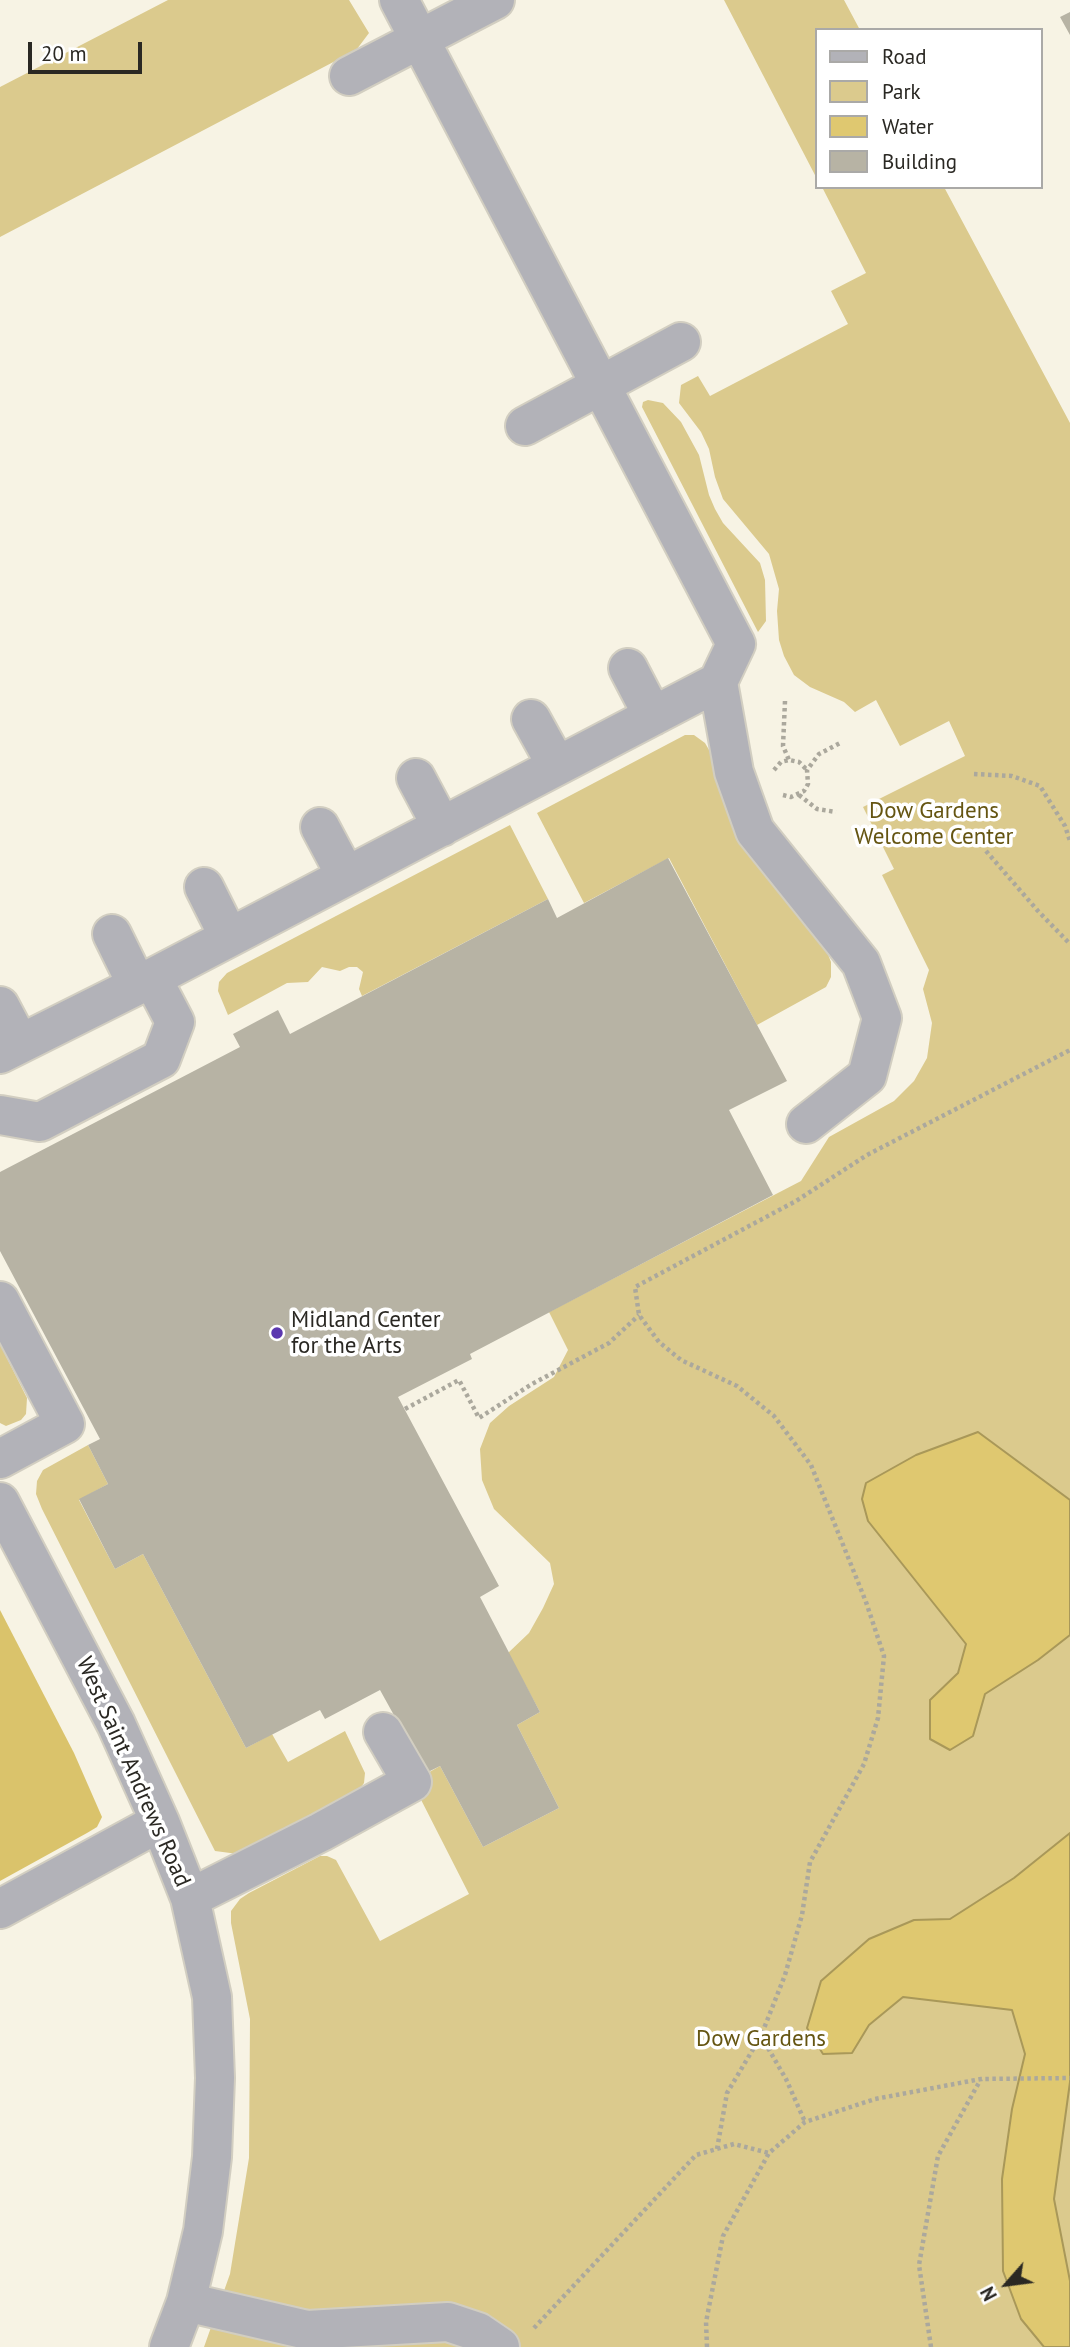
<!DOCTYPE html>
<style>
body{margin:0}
#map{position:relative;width:1070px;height:2347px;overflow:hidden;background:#f7f3e4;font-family:"PT Sans",sans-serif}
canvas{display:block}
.legend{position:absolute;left:815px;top:28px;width:228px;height:161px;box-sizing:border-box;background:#fff;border:2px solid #aaa9a7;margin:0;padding:9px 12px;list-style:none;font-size:21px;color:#2a2823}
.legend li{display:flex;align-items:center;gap:14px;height:35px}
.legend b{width:35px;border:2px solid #aaa9a7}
.north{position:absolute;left:972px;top:2249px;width:70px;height:70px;-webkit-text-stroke:5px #fff;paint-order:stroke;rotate:242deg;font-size:19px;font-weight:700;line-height:28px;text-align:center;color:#2a2823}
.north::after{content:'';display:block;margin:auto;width:24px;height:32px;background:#2a2823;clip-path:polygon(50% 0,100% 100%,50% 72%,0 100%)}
.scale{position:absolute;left:28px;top:42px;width:114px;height:32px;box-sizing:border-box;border:4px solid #2a2823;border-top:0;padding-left:9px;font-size:21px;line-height:24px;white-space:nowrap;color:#2a2823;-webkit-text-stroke:5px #fff;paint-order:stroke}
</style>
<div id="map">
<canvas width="1070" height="2347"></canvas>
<ul class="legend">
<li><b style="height:9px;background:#b2b2b8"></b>Road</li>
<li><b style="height:19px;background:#dbca8d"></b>Park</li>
<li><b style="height:19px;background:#dfc870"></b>Water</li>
<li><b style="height:19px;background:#b7b3a4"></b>Building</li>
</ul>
<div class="north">N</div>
<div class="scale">20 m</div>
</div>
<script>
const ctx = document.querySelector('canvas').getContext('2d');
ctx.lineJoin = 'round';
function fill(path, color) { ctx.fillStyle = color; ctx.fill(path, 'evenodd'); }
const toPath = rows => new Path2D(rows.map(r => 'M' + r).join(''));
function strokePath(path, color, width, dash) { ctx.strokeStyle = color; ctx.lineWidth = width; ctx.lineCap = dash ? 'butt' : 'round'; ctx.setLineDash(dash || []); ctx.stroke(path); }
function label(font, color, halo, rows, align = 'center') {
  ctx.font = font + ' "PT Sans",sans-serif'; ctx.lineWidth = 7; ctx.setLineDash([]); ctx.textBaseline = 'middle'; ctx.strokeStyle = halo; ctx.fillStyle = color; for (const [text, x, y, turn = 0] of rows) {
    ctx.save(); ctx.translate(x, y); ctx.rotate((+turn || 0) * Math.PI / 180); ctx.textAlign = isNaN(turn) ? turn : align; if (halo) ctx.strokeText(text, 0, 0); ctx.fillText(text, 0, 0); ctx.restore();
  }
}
const green = toPath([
 [168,0,349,0,369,33,357,49,341,58,0,237,0,87],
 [724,0,844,0,860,30,816,30,816,177],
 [822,187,944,187,1070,423,1070,2347,204,2347,230,2274,249,2158,250,2019,231,1923,231,1911,240,1899,249,1893,320,1856,327,1856,336,1860,380,1941,469,1894,412,1782,440,1766,483,1847,559,1808,517,1725,540,1712,508,1653,529,1633,543,1608,554,1584,550,1563,494,1509,482,1480,480,1449,490,1423,509,1406,554,1377,568,1350,549,1312,801,1181,829,1137,894,1101,914,1081,927,1058,932,1023,923,989,929,970,882,875,894,869,863,807,965,756,949,721,900,746,876,700,855,712,844,702,810,687,794,675,784,656,779,640,777,611,779,589,769,554,723,499,715,477,709,449,701,432,679,403,681,385,698,376,710,396,848,324,831,291,866,273],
 [648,400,663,403,681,422,699,455,709,495,715,509,723,523,760,563,765,580,766,621,758,632,642,407,643,402],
 [685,735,694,735,705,743,712,755,721,794,728,813,820,934,831,962,831,977,826,987,757,1025,669,858,584,903,537,813],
 [510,825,548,899,362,996,359,989,363,972,357,967,349,967,340,971,322,967,308,982,287,983,228,1015,218,991,219,982,227,973],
 [0,1344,27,1398,26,1414,21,1420,6,1426,0,1423],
 [88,1445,108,1484,79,1500,115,1569,143,1554,246,1748,272,1734,288,1762,345,1731,365,1773,364,1783,359,1790,238,1854,215,1851,42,1509,36,1494,37,1481,43,1470]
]);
const forest = toPath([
 [0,1610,74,1753,102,1817,97,1827,87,1833,0,1881]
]);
const water = toPath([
 [978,1432,1070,1500,1070,1635,1038,1660,985,1694,973,1736,950,1750,930,1739,930,1700,958,1673,966,1644,868,1521,862,1499,866,1483,916,1455,978,1432],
 [1070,1833,1070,2082,1054,2199,1070,2281,1070,2347,1044,2347,1021,2319,1003,2271,1002,2179,1012,2109,1025,2054,1012,2010,903,1997,869,2025,852,2053,823,2054,807,2028,821,1981,869,1939,914,1920,950,1919,1014,1878,1070,1833]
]);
const building = toPath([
 [1070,12,1070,35,1060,17],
 [668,858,787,1081,729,1110,773,1195,470,1354,472,1359,398,1397,499,1586,480,1597,540,1712,517,1725,559,1808,483,1847,440,1766,426,1773,380,1690,325,1719,320,1710,246,1748,143,1554,115,1569,79,1499,108,1484,88,1445,100,1439,0,1251,0,1172,240,1047,233,1034,278,1010,290,1034,548,899,557,918]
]);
const path = toPath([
 [785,701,783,746,789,760],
 [774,770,781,762,789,760,799,762,807,770],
 [974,774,1012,776,1040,786,1065,826,1070,841],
 [783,795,791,797,804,791,808,784,807,770,819,754,840,743],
 [799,795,817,809,836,812],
 [986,851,1038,911,1070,944],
 [405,1409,459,1380,479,1418,532,1384,609,1343,639,1315],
 [761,2036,786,2079,805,2122],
 [717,2149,727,2093,761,2036,785,1975,802,1915,810,1862,864,1764,878,1718,884,1656,866,1602,811,1465,774,1416,737,1386,681,1360,659,1342,639,1315,635,1287,796,1201,867,1155,1070,1050],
 [534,2328,696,2155,734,2144,769,2153],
 [707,2347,706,2322,723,2236,769,2153,805,2122,875,2099,981,2079,1070,2078],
 [931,2347,919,2265,938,2156,981,2079]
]);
const minor = toPath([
 [349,76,495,0],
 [525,426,681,342],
 [628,668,653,716],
 [718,682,734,772,755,831,861,963,882,1018,867,1076,806,1124],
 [531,719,557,766],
 [416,778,442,827],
 [320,827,346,876],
 [204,887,229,937],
 [112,934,137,985],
 [0,1006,20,1044],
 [0,1054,152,978,718,682,736,644,399,0],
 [0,1115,40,1122,161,1059,175,1022,152,978],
 [0,1301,65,1424,0,1459],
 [0,1502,116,1724,160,1822,190,1898,212,1997,215,2078,212,2157,203,2231,186,2302,169,2347],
 [190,1898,321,1832,412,1782,383,1732],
 [0,1909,160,1822],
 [186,2302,307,2330,448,2322,478,2332,500,2347]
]);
const markers = [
 [277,1333,7,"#5b37af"]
];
const parkNames = [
 ["Dow Gardens",934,811],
 ["Welcome Center",934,837],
 ["Dow Gardens",761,2039]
];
const poiNames = [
 ["Midland Center",291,1320],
 ["for the Arts",291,1346]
];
const streetNames = [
 ["West Saint Andrews Road",133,1772,66]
];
fill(green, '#dbca8d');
fill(forest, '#dac36b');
fill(water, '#dfc870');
strokePath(water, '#a99859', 2);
fill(building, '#b7b3a4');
strokePath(minor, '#d2cec1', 42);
strokePath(path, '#aba89d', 4.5, [3.5, 3.5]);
strokePath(minor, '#b2b2b8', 38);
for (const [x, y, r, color] of markers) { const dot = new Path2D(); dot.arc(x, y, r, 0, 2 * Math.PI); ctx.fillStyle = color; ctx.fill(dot); strokePath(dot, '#fff', 2.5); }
label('23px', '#655512', '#fff', parkNames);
label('23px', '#2a2823', '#fff', poiNames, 'left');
label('23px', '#2a2823', '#fff', streetNames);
</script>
